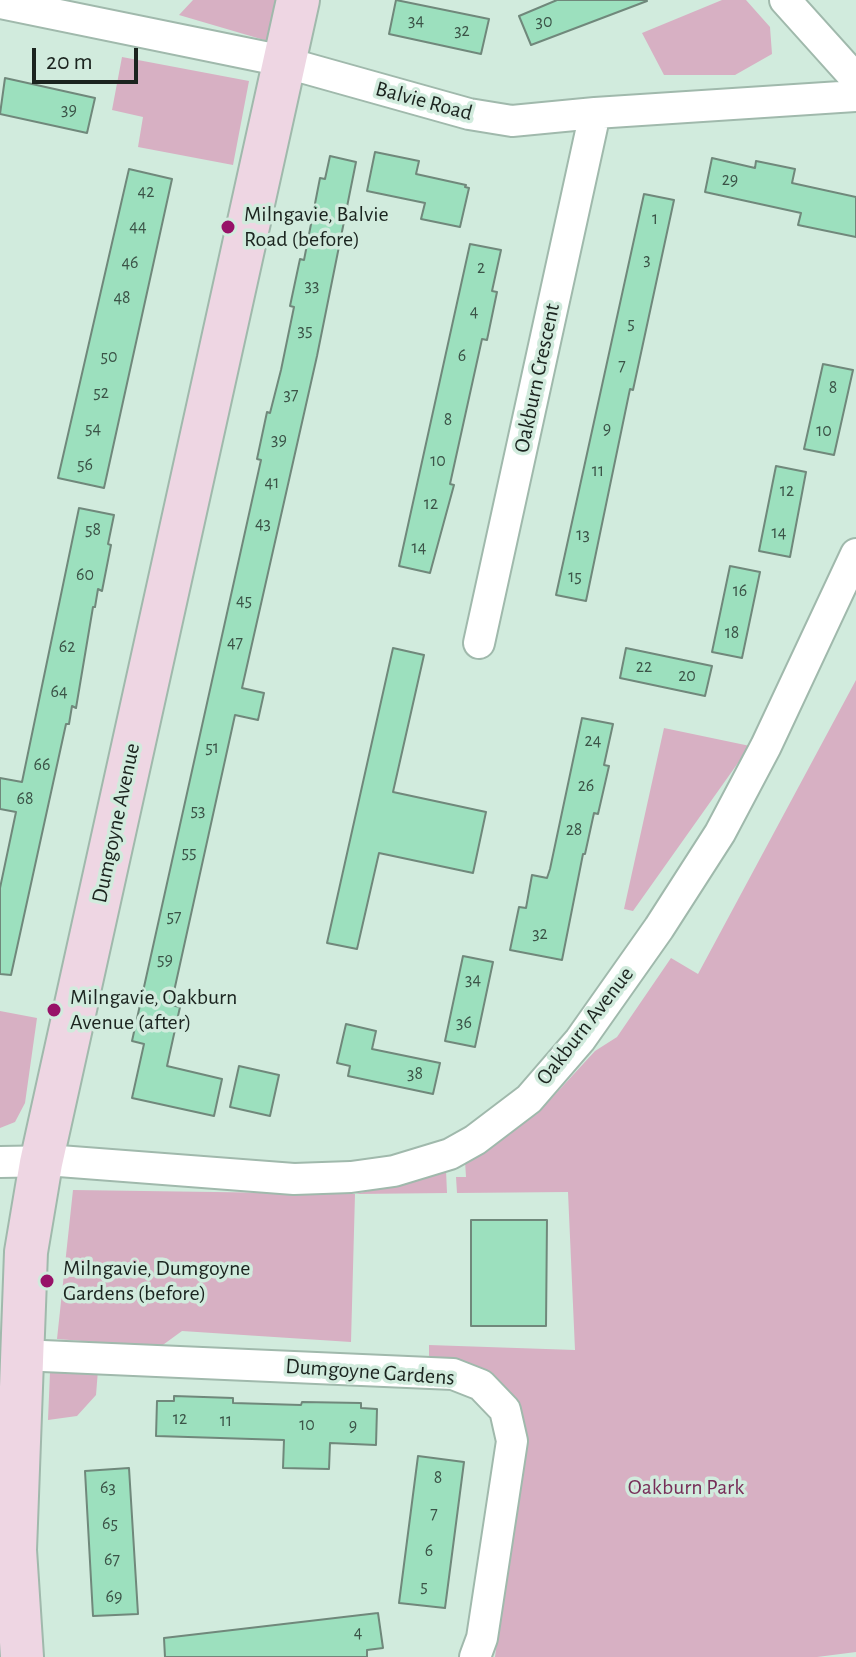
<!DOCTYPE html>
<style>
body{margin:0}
#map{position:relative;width:856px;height:1657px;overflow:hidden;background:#d1ebdd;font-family:"Alegreya Sans",sans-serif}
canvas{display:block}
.scale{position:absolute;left:32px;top:48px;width:106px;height:36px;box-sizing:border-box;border:4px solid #1b241f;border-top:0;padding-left:10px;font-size:24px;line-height:28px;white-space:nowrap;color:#1b241f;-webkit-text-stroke:6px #d1ebdd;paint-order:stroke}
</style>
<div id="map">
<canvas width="856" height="1657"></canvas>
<div class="scale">20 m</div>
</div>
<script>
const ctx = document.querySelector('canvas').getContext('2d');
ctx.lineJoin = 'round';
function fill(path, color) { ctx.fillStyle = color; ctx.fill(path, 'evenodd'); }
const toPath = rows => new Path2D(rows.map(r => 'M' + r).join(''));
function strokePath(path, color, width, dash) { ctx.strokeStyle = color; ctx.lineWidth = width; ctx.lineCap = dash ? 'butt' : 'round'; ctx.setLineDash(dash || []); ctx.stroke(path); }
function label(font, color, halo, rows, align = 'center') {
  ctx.font = font + ' "Alegreya Sans",sans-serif'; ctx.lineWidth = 7; ctx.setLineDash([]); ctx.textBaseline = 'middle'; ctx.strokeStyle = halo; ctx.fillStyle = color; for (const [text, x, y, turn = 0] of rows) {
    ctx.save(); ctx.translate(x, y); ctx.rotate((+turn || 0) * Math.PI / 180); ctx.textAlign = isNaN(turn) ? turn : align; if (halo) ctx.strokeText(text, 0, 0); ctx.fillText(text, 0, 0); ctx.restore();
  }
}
const green = toPath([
 [193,0,280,0,271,42,179,15],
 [722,0,746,0,770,27,772,54,735,75,664,75,642,33],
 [122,57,249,81,233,165,138,147,143,117,112,110],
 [856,680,856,1652,817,1657,495,1657,522,1445,519,1411,502,1385,488,1372,470,1363,429,1359,429,1345,575,1350,568,1192,457,1193,456,1177,466,1177,465,1161,537,1114,595,1051,617,1037,671,958,698,974],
 [664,728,750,746,633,911,624,909],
 [0,1011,37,1018,25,1103,15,1122,0,1128],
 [446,1170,447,1193,355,1194,351,1342,182,1331,160,1347,57,1339,73,1190,355,1194,400,1184],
 [61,1369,98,1370,96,1395,77,1416,48,1420,50,1372]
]);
const building = toPath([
 [396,0,489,19,481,54,389,34,396,0],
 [557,0,646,0,647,1,531,45,519,16,557,0],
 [5,78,95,98,87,133,0,114,5,78],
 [375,152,419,161,416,174,466,185,465,187,469,188,460,227,421,219,425,203,367,191,375,152],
 [330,156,356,162,317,356,242,688,264,693,258,720,235,715,171,1005,180,1007,167,1066,222,1079,214,1116,132,1098,144,1044,132,1041,261,460,257,459,267,412,270,413,281,370,294,307,290,306,300,259,304,260,320,178,325,179,330,156],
 [712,158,755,168,756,161,795,169,792,183,856,197,856,237,798,225,801,213,705,192,712,158],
 [129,169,172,179,104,488,58,478,129,169],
 [644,194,674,200,633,390,630,389,586,601,556,595,644,194],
 [470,244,501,250,492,291,497,292,487,340,482,339,450,484,454,485,430,573,399,566,470,244],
 [823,364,853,370,834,455,804,449,823,364],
 [776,466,806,472,790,557,759,551,776,466],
 [79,508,114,515,108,544,111,545,102,591,98,589,95,607,93,607,76,708,72,706,69,724,66,724,11,975,0,974,0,888,16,812,0,809,0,778,22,782,79,508],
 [730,566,760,572,742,658,712,652,730,566],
 [393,648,424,655,393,792,486,812,473,873,379,853,357,949,327,943,393,648],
 [626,648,712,666,705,696,620,678,626,648],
 [582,718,613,724,604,765,609,766,598,814,594,813,585,854,583,854,562,960,510,950,519,907,526,908,532,875,547,878,550,869,582,718],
 [463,956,493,962,475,1047,445,1041,463,956],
 [346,1024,376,1031,372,1049,440,1063,433,1094,348,1076,350,1066,337,1063,346,1024],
 [239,1066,279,1075,270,1116,230,1107,239,1066],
 [471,1220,547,1220,546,1326,471,1326,471,1220],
 [174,1396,233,1398,233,1403,301,1405,302,1402,361,1403,361,1408,377,1409,376,1445,330,1443,329,1469,283,1468,284,1440,156,1436,157,1401,174,1401,174,1396],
 [418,1456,464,1462,445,1608,399,1603,418,1456],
 [129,1468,138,1614,93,1616,85,1471,129,1468],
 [378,1613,383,1648,367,1650,367,1657,165,1657,164,1638,378,1613]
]);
const street = toPath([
 [785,0,856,79],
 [0,3,269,58,469,114,512,121,595,113,856,96],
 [479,643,595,113],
 [0,1162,59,1161,294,1179,351,1177,394,1171,450,1154,475,1140,529,1099,580,1040,659,928,720,833,766,746,856,554],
 [20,1355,453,1374,481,1385,505,1410,512,1441,482,1638,475,1657]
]);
const secondary = toPath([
 [22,1657,15,1550,26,1252,41,1163,298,0]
]);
const markers = [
 [228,227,8,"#971268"],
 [54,1010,8,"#971268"],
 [47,1281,8,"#971268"]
];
const numberNames = [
 ["34",416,21],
 ["30",544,22],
 ["32",462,31],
 ["39",69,110],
 ["29",730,180],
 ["42",146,192],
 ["1",655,219],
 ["44",138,227],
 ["3",647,260],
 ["46",130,263],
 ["2",481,268],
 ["33",312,286],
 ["48",122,298],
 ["4",474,312],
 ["5",631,324],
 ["35",305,331],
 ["6",462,356],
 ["50",109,357],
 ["7",622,366],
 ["8",833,388],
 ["52",101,393],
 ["37",291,395],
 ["8",448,420],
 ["54",93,429],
 ["9",607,429],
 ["10",824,431],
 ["39",279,440],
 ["10",438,461],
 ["56",85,465],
 ["11",598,471],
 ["41",272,483],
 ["12",787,491],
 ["12",431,504],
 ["43",263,524],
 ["58",93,530],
 ["14",779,533],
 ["13",583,535],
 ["14",419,548],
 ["60",85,575],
 ["15",575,577],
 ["16",740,591],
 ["45",244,601],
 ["18",732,633],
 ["47",235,643],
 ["62",67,647],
 ["22",644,667],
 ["20",687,676],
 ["64",59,692],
 ["24",593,741],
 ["51",212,748],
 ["66",42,765],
 ["26",586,786],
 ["68",25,799],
 ["53",198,811],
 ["28",574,830],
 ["55",189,853],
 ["57",174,917],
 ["32",540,934],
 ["59",165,960],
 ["34",473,980],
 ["36",464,1023],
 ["38",415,1074],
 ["12",180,1419],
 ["11",226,1421],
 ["10",307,1425],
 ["9",353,1426],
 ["8",438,1478],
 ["63",108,1488],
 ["7",434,1514],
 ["65",110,1524],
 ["6",429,1551],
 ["67",112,1560],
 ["5",424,1587],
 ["69",114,1597],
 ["4",358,1633]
];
const streetNames = [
 ["Balvie Road",424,101,15],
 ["Oakburn Crescent",537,378,-78],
 ["Dumgoyne Avenue",116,823,-78],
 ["Oakburn Avenue",585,1026,-52],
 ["Dumgoyne Gardens",370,1372,4]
];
const poiNames = [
 ["Milngavie, Balvie",244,214],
 ["Road (before)",244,239],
 ["Milngavie, Oakburn",70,997],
 ["Avenue (after)",70,1022],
 ["Milngavie, Dumgoyne",63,1268],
 ["Gardens (before)",63,1293]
];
const parkNames = [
 ["Oakburn Park",686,1487]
];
fill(green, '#d7b0c3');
fill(building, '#9ce0be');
strokePath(building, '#70887b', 2);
strokePath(street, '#a0b9ac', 34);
strokePath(secondary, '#a0b9ac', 46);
strokePath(street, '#fff', 30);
strokePath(secondary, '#eed6e3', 42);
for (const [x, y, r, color] of markers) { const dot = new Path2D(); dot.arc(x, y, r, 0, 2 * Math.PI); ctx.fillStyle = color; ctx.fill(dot); strokePath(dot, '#d1ebdd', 3); }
label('18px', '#3b5347', null, numberNames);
label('22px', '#1b241f', '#d1ebdd', streetNames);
label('22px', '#1b241f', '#d1ebdd', poiNames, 'left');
label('22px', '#772e58', '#d1ebdd', parkNames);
</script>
